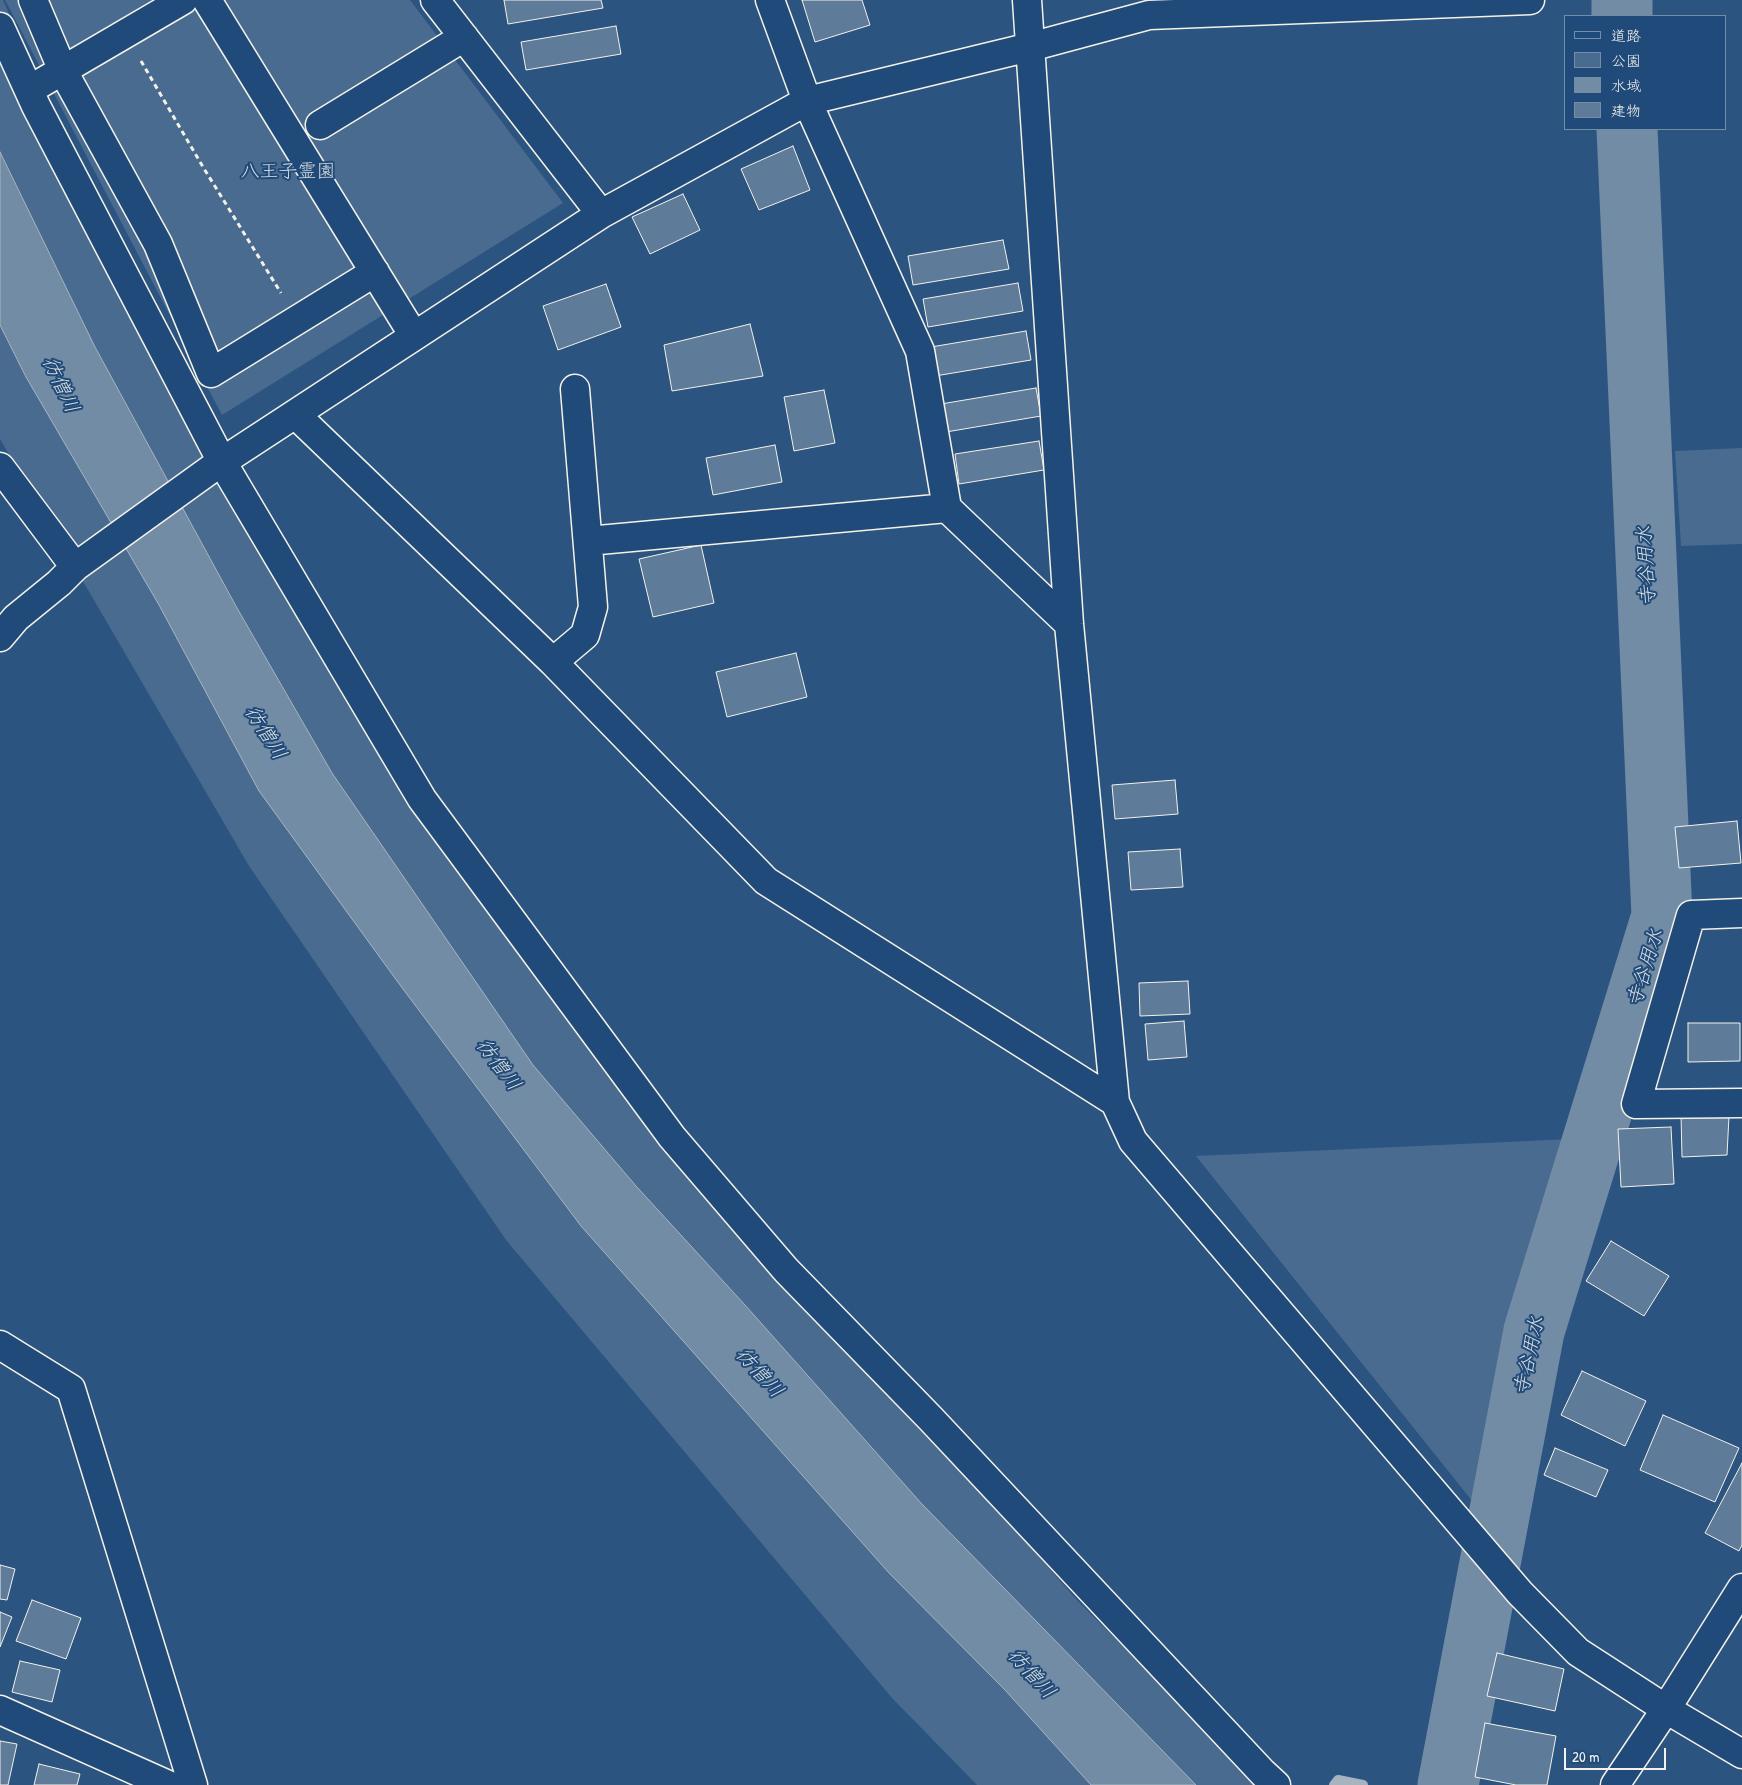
<!DOCTYPE html>
<meta charset="utf-8">
<style>
body{margin:0}
#map{position:relative;width:1742px;height:1785px;overflow:hidden;background:#2c5481;font-family:"Patrick Hand","Klee One",sans-serif}
canvas{display:block}
.legend{position:absolute;left:1564px;top:15px;width:162px;height:115px;box-sizing:border-box;background:#1f4a7a;border:1px solid #748da6;margin:0;padding:6px 9px;list-style:none;font-size:15px;color:#f4f1e8}
.legend li{display:flex;align-items:center;gap:10px;height:25px}
.legend b{width:25px;border:1px solid #748da6}
.scale{position:absolute;left:1564px;top:1748px;width:102px;height:22px;box-sizing:border-box;border:2px solid #f4f1e8;border-top:0;padding-left:6px;font-size:15px;line-height:18px;white-space:nowrap;color:#f4f1e8;-webkit-text-stroke:4px #1f4a7a;paint-order:stroke}
</style>
<div id="map">
<canvas width="1742" height="1785"></canvas>
<ul class="legend">
<li><b style="height:6px;background:#1f4a7a"></b>道路</li>
<li><b style="height:14px;background:#496b90"></b>公園</li>
<li><b style="height:14px;background:#738ca6"></b>水域</li>
<li><b style="height:14px;background:#5e7b9a"></b>建物</li>
</ul>
<div class="scale">20 m</div>
</div>
<script>
const ctx = document.querySelector('canvas').getContext('2d');
ctx.lineJoin = 'round';
function fill(path, color) { ctx.fillStyle = color; ctx.fill(path, 'evenodd'); }
const toPath = rows => new Path2D(rows.map(r => 'M' + r).join(''));
function strokePath(path, color, width, dash) { ctx.strokeStyle = color; ctx.lineWidth = width; ctx.lineCap = dash ? 'butt' : 'round'; ctx.setLineDash(dash || []); ctx.stroke(path); }
function label(font, color, halo, rows, align = 'center') {
  ctx.font = font + ' "Patrick Hand","Klee One",sans-serif'; ctx.lineWidth = 4; ctx.setLineDash([]); ctx.textBaseline = 'middle'; ctx.strokeStyle = halo; ctx.fillStyle = color; for (const [text, x, y, turn = 0] of rows) {
    ctx.save(); ctx.translate(x, y); ctx.rotate((+turn || 0) * Math.PI / 180); ctx.textAlign = isNaN(turn) ? turn : align; if (halo) ctx.strokeText(text, 0, 0); ctx.fillText(text, 0, 0); ctx.restore();
  }
}
const green = toPath([
 [0,0,3,0,155,348,385,737,672,1137,1076,1599,1260,1785,977,1785,892,1698,506,1240,249,866,0,439],
 [5,0,410,0,563,203,222,415],
 [1742,448,1742,544,1681,546,1675,451],
 [1572,1139,1473,1502,1196,1156]
]);
const water = toPath([
 [0,152,95,347,237,608,332,773,533,1065,636,1186,745,1305,921,1503,1196,1785,1091,1785,1005,1690,889,1573,581,1226,400,985,259,791,159,605,26,377,0,325,0,152]
]);
const stream = toPath([
 [1334,1785,1338,1780,1363,1785]
]);
const river = toPath([
 [1622,0,1622,16],
 [1448,1785,1534,1331,1662,916,1627,129]
]);
const building = toPath([
 [504,0,601,0,603,8,508,24,504,0],
 [802,0,862,0,870,25,815,42,802,0],
 [616,26,621,54,526,70,521,42,616,26],
 [793,146,810,190,759,210,741,169,793,146],
 [683,194,700,230,650,254,632,217,683,194],
 [1003,240,1009,269,913,285,908,256,1003,240],
 [1018,283,1023,311,928,327,923,299,1018,283],
 [606,284,621,327,558,350,543,306,606,284],
 [750,324,763,376,672,391,664,345,750,324],
 [1026,331,1031,360,935,376,931,347,1026,331],
 [1036,388,1041,416,946,432,941,404,1036,388],
 [824,390,835,443,794,451,784,397,824,390],
 [1039,441,1044,470,959,484,955,454,1039,441],
 [775,445,782,482,713,495,706,458,775,445],
 [701,545,714,603,653,617,639,559,701,545],
 [796,653,807,697,727,717,716,672,796,653],
 [1175,780,1178,814,1115,819,1112,785,1175,780],
 [1737,821,1741,863,1679,868,1675,827,1737,821],
 [1180,849,1183,887,1131,890,1128,852,1180,849],
 [1188,981,1190,1014,1140,1016,1139,983,1188,981],
 [1184,1021,1187,1057,1148,1060,1145,1024,1184,1021],
 [1688,1023,1740,1023,1740,1061,1688,1062,1688,1023],
 [1681,1115,1729,1116,1727,1155,1682,1157,1681,1115],
 [1671,1127,1674,1184,1621,1187,1618,1129,1671,1127],
 [1611,1241,1669,1276,1644,1316,1586,1281,1611,1241],
 [1582,1371,1646,1401,1625,1446,1561,1415,1582,1371],
 [1663,1415,1739,1448,1715,1502,1640,1470,1663,1415],
 [1555,1448,1608,1470,1596,1497,1544,1475,1555,1448],
 [1742,1463,1742,1545,1739,1551,1705,1533,1742,1463],
 [0,1565,15,1569,7,1600,0,1599,0,1565],
 [32,1600,81,1618,66,1659,16,1641,32,1600],
 [0,1612,12,1617,0,1647,0,1612],
 [1497,1653,1564,1669,1555,1711,1487,1696,1497,1653],
 [20,1661,60,1670,52,1702,12,1692,20,1661],
 [1485,1723,1556,1736,1547,1785,1516,1785,1475,1777,1485,1723],
 [0,1741,17,1744,8,1785,0,1785,0,1741],
 [39,1764,80,1774,77,1785,34,1785,39,1764]
]);
const path = toPath([
 [141,61,203,167,281,293]
]);
const minor = toPath([
 [33,0,63,71,158,244,211,373,375,272],
 [207,0,414,336],
 [435,0,601,214],
 [770,0,807,101,920,351,947,508,1069,624],
 [1027,0,1069,624,1115,1102,1133,1141,1520,1593,1578,1652,1666,1709,1742,1754],
 [0,27,36,106,222,462,422,799,672,1137,786,1270,931,1419,1263,1773,1276,1785],
 [29,90,183,0],
 [320,125,464,37],
 [295,414,553,662,766,881,1115,1102],
 [0,467,75,567],
 [588,541,947,508],
 [0,637,16,618,59,583,75,567,211,469,601,214,807,101,1030,47,1149,15,1530,0],
 [553,662,585,635,593,607,575,389],
 [1742,913,1691,915,1636,1104,1742,1103],
 [0,1345,71,1389,193,1785],
 [0,1710,168,1785]
]);
const major = toPath([
 [1615,1785,1666,1709,1742,1588]
]);
const parkNames = [
 ["八王子霊園",288,172]
];
const waterNames = [
 ["彷僧川",60,385,65],
 ["寺谷用水",1647,566,-93],
 ["彷僧川",265,733,58],
 ["寺谷用水",1646,968,-73],
 ["彷僧川",498,1065,53],
 ["寺谷用水",1530,1356,-78],
 ["彷僧川",759,1373,48],
 ["彷僧川",1031,1674,48]
];
fill(green, '#496b90');
fill(water, '#738ca6');
strokePath(water, '#a7b4c0', 1);
strokePath(stream, '#a7b4c0', 10);
strokePath(river, '#738ca6', 61);
fill(building, '#5e7b9a');
strokePath(building, '#f4f1e8', 1);
strokePath(minor, '#f4f1e8', 31);
strokePath(major, '#f4f1e8', 31);
strokePath(path, '#f4f1e8', 3, [5, 4]);
strokePath(minor, '#1f4a7a', 28);
strokePath(major, '#1f4a7a', 28);
label('19px', '#dadddb', '#1f4a7a', parkNames);
label('italic 20px', '#dadddb', '#1f4a7a', waterNames);
</script>
